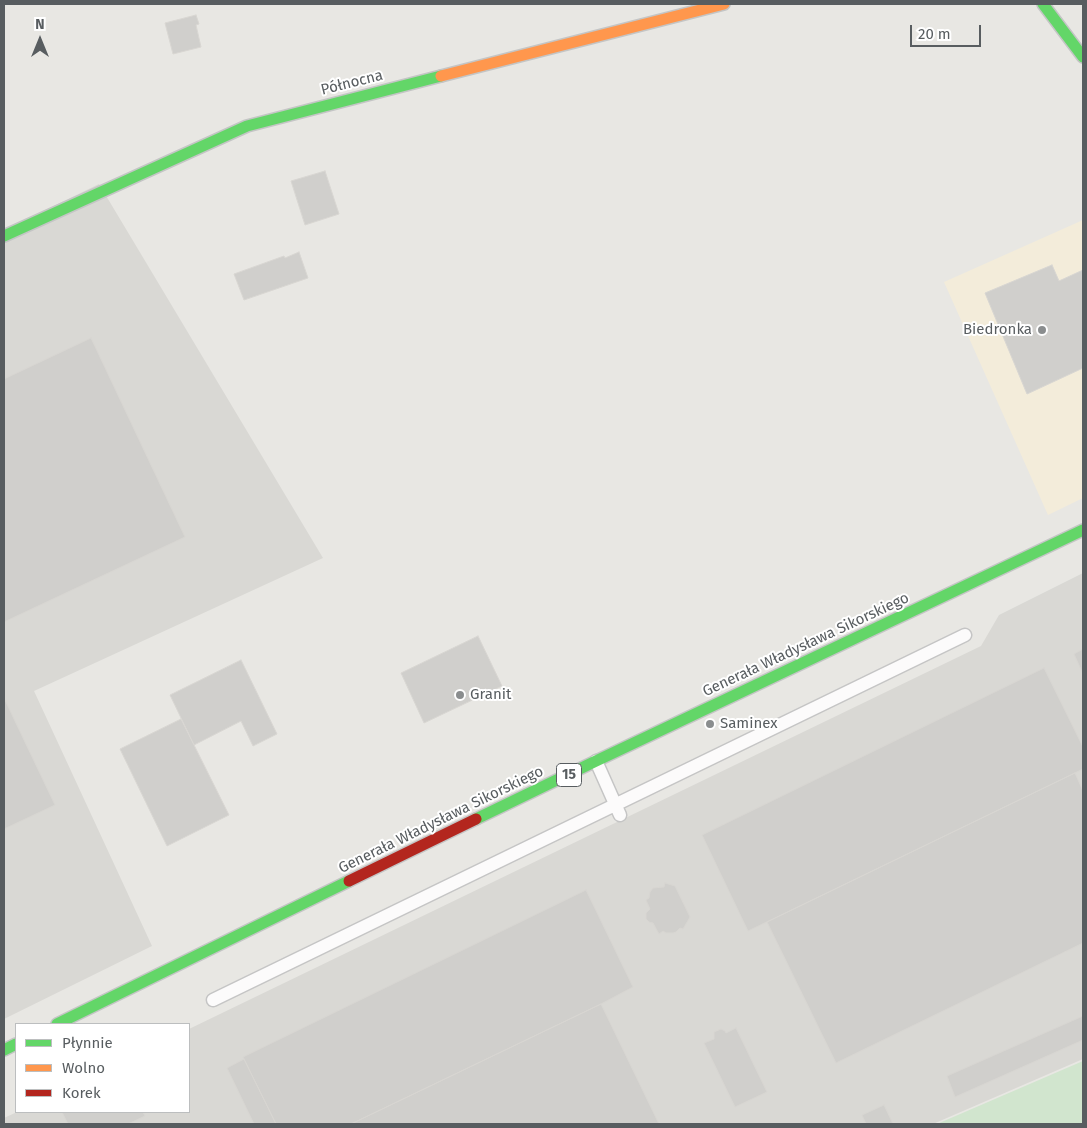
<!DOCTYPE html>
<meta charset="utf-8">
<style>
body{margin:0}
#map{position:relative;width:1087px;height:1128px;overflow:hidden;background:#e8e7e3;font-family:"Fira Sans",sans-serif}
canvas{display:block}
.frame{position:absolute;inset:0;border:5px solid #585d60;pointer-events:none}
.legend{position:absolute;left:15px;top:1023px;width:175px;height:90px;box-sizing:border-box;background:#fff;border:1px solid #bcbebf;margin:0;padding:6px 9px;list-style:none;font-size:15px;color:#585d60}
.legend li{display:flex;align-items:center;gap:10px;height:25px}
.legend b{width:25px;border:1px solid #bcbebf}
.north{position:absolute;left:15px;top:15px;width:50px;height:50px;-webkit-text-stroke:4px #fff;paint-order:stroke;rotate:0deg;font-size:14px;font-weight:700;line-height:20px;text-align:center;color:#585d60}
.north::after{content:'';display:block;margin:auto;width:18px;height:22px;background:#585d60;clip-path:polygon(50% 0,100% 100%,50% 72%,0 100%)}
.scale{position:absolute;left:910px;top:25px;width:71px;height:22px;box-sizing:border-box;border:2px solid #585d60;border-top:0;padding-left:6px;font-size:15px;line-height:18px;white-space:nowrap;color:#585d60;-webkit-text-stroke:4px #fff;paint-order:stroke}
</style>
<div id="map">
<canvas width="1087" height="1128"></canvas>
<div class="frame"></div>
<ul class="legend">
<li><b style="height:6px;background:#63d668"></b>Płynnie</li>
<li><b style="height:6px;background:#ff974d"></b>Wolno</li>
<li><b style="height:6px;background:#b3261e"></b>Korek</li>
</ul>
<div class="north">N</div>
<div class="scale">20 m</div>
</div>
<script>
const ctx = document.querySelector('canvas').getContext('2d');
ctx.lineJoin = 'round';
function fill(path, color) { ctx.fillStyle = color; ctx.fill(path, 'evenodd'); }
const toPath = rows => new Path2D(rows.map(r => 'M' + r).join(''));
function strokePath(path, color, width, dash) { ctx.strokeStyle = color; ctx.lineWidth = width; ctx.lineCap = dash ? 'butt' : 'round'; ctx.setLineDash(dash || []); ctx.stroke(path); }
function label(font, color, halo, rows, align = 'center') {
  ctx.font = font + ' "Fira Sans",sans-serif'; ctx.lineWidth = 4; ctx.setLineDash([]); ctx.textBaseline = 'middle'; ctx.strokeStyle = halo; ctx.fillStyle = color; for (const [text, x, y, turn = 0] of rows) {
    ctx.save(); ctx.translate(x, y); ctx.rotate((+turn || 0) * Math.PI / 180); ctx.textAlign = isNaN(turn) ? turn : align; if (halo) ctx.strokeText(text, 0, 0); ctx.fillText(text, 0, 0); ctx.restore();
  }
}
const commercial = toPath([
 [1083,220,1083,498,1048,515,944,282]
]);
const industrial = toPath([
 [99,184,323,558,34,691,152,946,4,1019,4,230],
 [1083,573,1083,1059,933,1124,4,1124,4,1118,17,1112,189,1112,189,1029,981,646,999,615]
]);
const green = toPath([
 [1083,1061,1083,1124,937,1124]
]);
const building = toPath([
 [196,15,199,24,196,25,201,47,173,54,165,23,196,15],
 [325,171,339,214,305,225,291,181,325,171],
 [299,252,308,278,244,300,234,274,284,256,285,258,299,252],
 [1052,265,1059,281,1083,270,1083,368,1027,394,985,293,1052,265],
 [91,338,185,537,4,622,4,379,91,338],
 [478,636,502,686,424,723,401,673,478,636],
 [1083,649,1083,674,1074,654,1083,649],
 [241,660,277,734,253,746,241,721,194,745,170,695,241,660],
 [1044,668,1083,747,1083,769,748,931,702,835,1044,668],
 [4,698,55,805,4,829,4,698],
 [181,719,229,815,167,846,120,749,181,719],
 [1075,773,1083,791,1083,943,836,1063,767,922,1075,773],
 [665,883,675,886,690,917,683,929,680,928,676,932,673,933,666,933,663,931,659,934,653,923,649,922,646,919,646,913,650,909,646,900,649,898,650,892,653,888,664,887,665,883],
 [586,890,633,987,601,1004,351,1124,276,1124,243,1057,586,890],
 [601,1004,659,1124,351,1124,601,1004],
 [1083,1016,1083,1040,955,1097,947,1076,1083,1016],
 [736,1028,767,1092,735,1107,704,1043,714,1039,714,1032,721,1029,725,1031,726,1033,736,1028],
 [244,1059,276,1124,254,1124,227,1068,244,1059],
 [884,1105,893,1124,866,1124,862,1115,884,1105],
 [62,1112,143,1112,145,1116,128,1124,68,1124,62,1112]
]);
const lane = toPath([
 [596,761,620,815],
 [213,1000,965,635]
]);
const fast = toPath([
 [1043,4,1083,57],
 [4,236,247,126,441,76],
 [476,819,596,761,1083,530],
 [57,1024,349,881],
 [4,1050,16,1044]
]);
const slow = toPath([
 [441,76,724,4]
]);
const jam = toPath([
 [349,881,476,819]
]);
const markers = [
 [1042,330,5,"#8a8d8e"],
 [460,695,5,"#8a8d8e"],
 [710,724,5,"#8a8d8e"]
];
const shields = [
 [569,775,25]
];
const shieldNames = [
 ["15",569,775]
];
const streetNames = [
 ["Północna",352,83,-14],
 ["Generała Władysława Sikorskiego",806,645,-25],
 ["Generała Władysława Sikorskiego",441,820,-26]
];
const poiNames = [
 ["Biedronka",1032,330,"right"],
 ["Granit",470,695],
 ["Saminex",720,724]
];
fill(commercial, '#f3ecda');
fill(industrial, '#d9d8d4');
fill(green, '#d1e5ce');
fill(building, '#d0cfcc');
strokePath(building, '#d8d6d2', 1);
strokePath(lane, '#c5c5c5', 15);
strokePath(fast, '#c4c5c5', 14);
strokePath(slow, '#c4c5c5', 14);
strokePath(jam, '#c4c5c5', 14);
strokePath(lane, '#fcfbfb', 12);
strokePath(fast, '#63d668', 11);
strokePath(slow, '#ff974d', 11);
strokePath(jam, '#b3261e', 11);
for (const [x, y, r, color] of markers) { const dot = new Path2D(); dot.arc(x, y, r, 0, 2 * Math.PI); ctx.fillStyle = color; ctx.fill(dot); strokePath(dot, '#fff', 2); }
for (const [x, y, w] of shields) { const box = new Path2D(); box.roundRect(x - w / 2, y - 11.5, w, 23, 4); ctx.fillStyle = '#fff'; ctx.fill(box); strokePath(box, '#585d60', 1); }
label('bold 14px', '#585d60', null, shieldNames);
label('15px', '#585d60', '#fff', streetNames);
label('15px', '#585d60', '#fff', poiNames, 'left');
</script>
